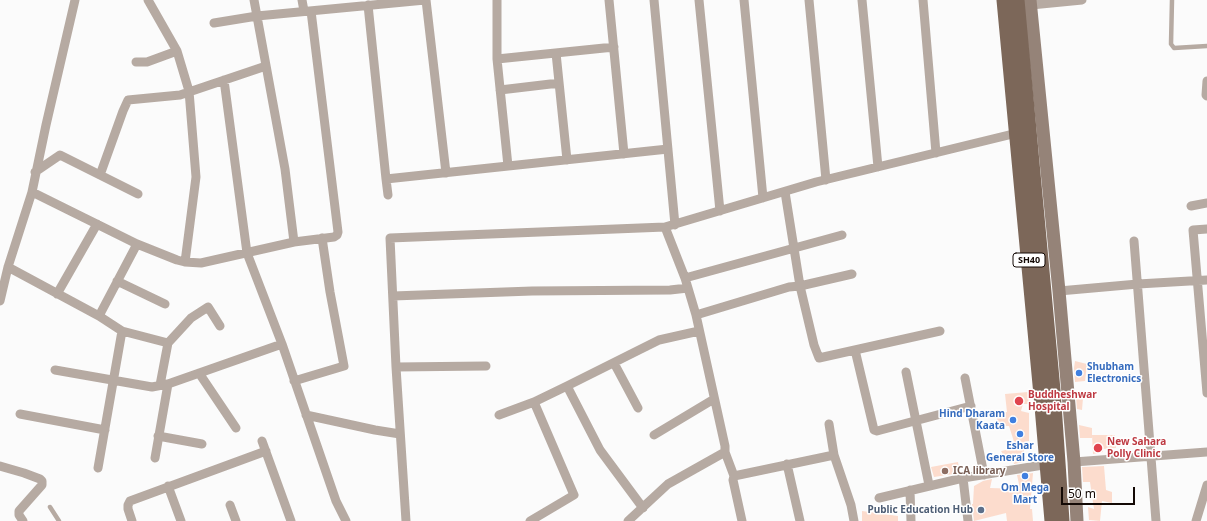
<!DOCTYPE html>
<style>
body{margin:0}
#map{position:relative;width:1207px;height:521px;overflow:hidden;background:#fbfbfb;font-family:"Noto Sans",sans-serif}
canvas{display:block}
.scale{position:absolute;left:1061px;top:487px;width:74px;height:18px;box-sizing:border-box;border:2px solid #130905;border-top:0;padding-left:5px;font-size:12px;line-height:14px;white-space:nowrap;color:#130905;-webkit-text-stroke:3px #fff;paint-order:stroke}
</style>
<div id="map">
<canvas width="1207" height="521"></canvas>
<div class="scale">50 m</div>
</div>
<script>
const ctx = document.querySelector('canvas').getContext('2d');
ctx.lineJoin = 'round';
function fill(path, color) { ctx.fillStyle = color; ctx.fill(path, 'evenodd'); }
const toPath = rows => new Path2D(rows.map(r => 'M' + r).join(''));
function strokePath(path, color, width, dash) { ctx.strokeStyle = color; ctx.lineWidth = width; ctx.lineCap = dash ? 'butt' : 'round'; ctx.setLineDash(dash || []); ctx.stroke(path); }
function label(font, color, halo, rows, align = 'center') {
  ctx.font = font + ' "Noto Sans",sans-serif'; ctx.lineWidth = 3; ctx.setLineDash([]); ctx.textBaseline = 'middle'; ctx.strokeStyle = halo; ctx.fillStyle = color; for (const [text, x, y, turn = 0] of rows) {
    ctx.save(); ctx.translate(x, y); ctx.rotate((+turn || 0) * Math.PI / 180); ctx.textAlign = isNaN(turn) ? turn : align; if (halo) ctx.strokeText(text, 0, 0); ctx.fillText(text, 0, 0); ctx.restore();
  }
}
const building = toPath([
 [1075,361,1087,364,1085,381,1075,382,1074,368],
 [1028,392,1029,404,1023,404,1021,411,1029,413,1029,441,1024,442,1024,462,1014,464,1013,460,1007,461,1001,451,1016,448,1009,426,999,426,996,414,1007,412,1005,394],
 [1076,397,1083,398,1082,410,1077,409],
 [1079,425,1092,428,1092,438,1080,438],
 [1092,435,1115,435,1116,448,1103,449,1103,452,1093,454],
 [958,462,960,473,934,477,931,467],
 [1104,466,1106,490,1112,492,1112,503,1102,501,1100,521,1089,520,1088,507,1094,509,1090,482,1083,482,1082,467],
 [1033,473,1030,509,1032,509,1033,521,1007,521,1006,513,974,521,972,504,973,504,974,486,983,481,992,479,990,488,1020,489,1017,475],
 [862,511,898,516,898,521,862,521]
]);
const lane = toPath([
 [1172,0,1171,44,1174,48,1207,46],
 [50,507,59,521]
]);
const street = toPath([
 [148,0,177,51,189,91,196,177,185,262],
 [254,0,285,169,294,242],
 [302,0,304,11],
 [426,0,446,173],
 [497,0,497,59,508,166],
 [609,0,624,154],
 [654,0,675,225],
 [699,0,720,211],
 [744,0,763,198],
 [809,0,826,180],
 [862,0,878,167],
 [923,0,936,153],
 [368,5,386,179,668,149],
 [1031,5,1082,0],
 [214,23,257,16,425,0],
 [556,53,567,160],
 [497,59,614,47],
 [136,62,147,62,177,51],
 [1207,81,1206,95,1207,96],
 [500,90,559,83],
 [35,172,60,155,138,194],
 [100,175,123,111,128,100,180,95,266,66],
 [386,179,388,195],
 [32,192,137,244,177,260,185,262,201,263,294,242,334,237,337,235,338,232,311,11],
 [785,192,800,286,814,345,819,358,940,331],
 [1191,206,1207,203],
 [665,227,685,278,696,315,725,446,725,452,734,476,733,480,742,521],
 [1207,229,1193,230,1207,393],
 [1134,241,1156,521],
 [8,267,99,316,122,331,168,343],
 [685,278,842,235],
 [117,281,165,304],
 [1059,291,1138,284,1207,280],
 [57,294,97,224],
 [393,296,532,291,670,290,688,288],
 [0,301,8,267,32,192,46,125,75,0],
 [696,315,789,287,800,286,852,274],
 [99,316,137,244],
 [282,344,336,501,346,521],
 [855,350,874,430,877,431,971,406],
 [614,363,638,408],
 [396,367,486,366],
 [55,370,152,387,168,384,282,344,247,253,224,80],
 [906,372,929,485],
 [199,373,236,428],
 [965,378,984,475],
 [294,381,344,366,330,292,322,238],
 [160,385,168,343,191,318,208,307,220,326],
 [567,386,600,450,643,508],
 [20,414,105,430],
 [306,415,375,430,400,434],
 [499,415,534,402],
 [829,424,834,455,851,505,854,521],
 [654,435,714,399],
 [158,436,202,444],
 [262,441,291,521],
 [155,458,168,384],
 [1074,462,1207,452],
 [787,464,800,521],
 [0,466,24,473,40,479,42,481,42,485,19,511,19,515,23,521],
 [98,468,122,331],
 [734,476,834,455],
 [963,478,968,521],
 [168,486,181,521],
 [910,490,911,521],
 [879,498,963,478,1043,465],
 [230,505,236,521],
 [132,521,128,509,128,505,130,501,266,451],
 [406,521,396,367,390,238,665,227,816,182,1017,133],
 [530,521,574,495,534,402,567,386,659,340,699,331],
 [628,521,668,484,725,452],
 [1196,521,1207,485]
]);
const secondary = toPath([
 [1030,0,1059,291,1074,462,1077,521]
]);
const primary = toPath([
 [1004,0,1041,395,1052,521],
 [1017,0,1053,390,1062,521]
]);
const markers = [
 [1079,373,4,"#3f7fe0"],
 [1019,401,5,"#e0444e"],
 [1013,420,4,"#3f7fe0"],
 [1020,434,4,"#3f7fe0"],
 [1098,448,5,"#e0444e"],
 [945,471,4,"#8d6e63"],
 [1025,476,4,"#3f7fe0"],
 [981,510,4,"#5c6f8a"]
];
const shields = [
 [1029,260,32]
];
const shieldNames = [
 ["SH40",1029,260]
];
const shopNames = [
 ["Shubham",1087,367,"left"],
 ["Electronics",1087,379,"left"],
 ["Hind Dharam",1005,414,"right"],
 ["Kaata",1005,426,"right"],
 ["Eshar",1020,446],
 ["General Store",1020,458],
 ["Om Mega",1025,488],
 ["Mart",1025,500]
];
const healthNames = [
 ["Buddheshwar",1028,395],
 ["Hospital",1028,407],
 ["New Sahara",1107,442],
 ["Polly Clinic",1107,454]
];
const educationNames = [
 ["ICA library",953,471]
];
const serviceNames = [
 ["Public Education Hub",973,510]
];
fill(building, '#fcdccd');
strokePath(lane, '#b6aaa2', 4.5);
strokePath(street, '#b6aaa2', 9);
strokePath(secondary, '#958378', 13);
strokePath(primary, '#7c6759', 15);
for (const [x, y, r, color] of markers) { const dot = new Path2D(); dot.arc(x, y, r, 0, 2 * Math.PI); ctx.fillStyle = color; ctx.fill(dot); strokePath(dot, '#fff', 1.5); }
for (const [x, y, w] of shields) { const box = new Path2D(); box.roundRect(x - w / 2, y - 7, w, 14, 3); ctx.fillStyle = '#fff'; ctx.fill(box); strokePath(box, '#130905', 1); }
label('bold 9px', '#130905', null, shieldNames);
label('bold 10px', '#366cbe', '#fff', shopNames);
label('bold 10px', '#be3a42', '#fff', healthNames, 'left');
label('bold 10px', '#785e54', '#fff', educationNames, 'left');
label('bold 10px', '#4e5e75', '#fff', serviceNames, 'right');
</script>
